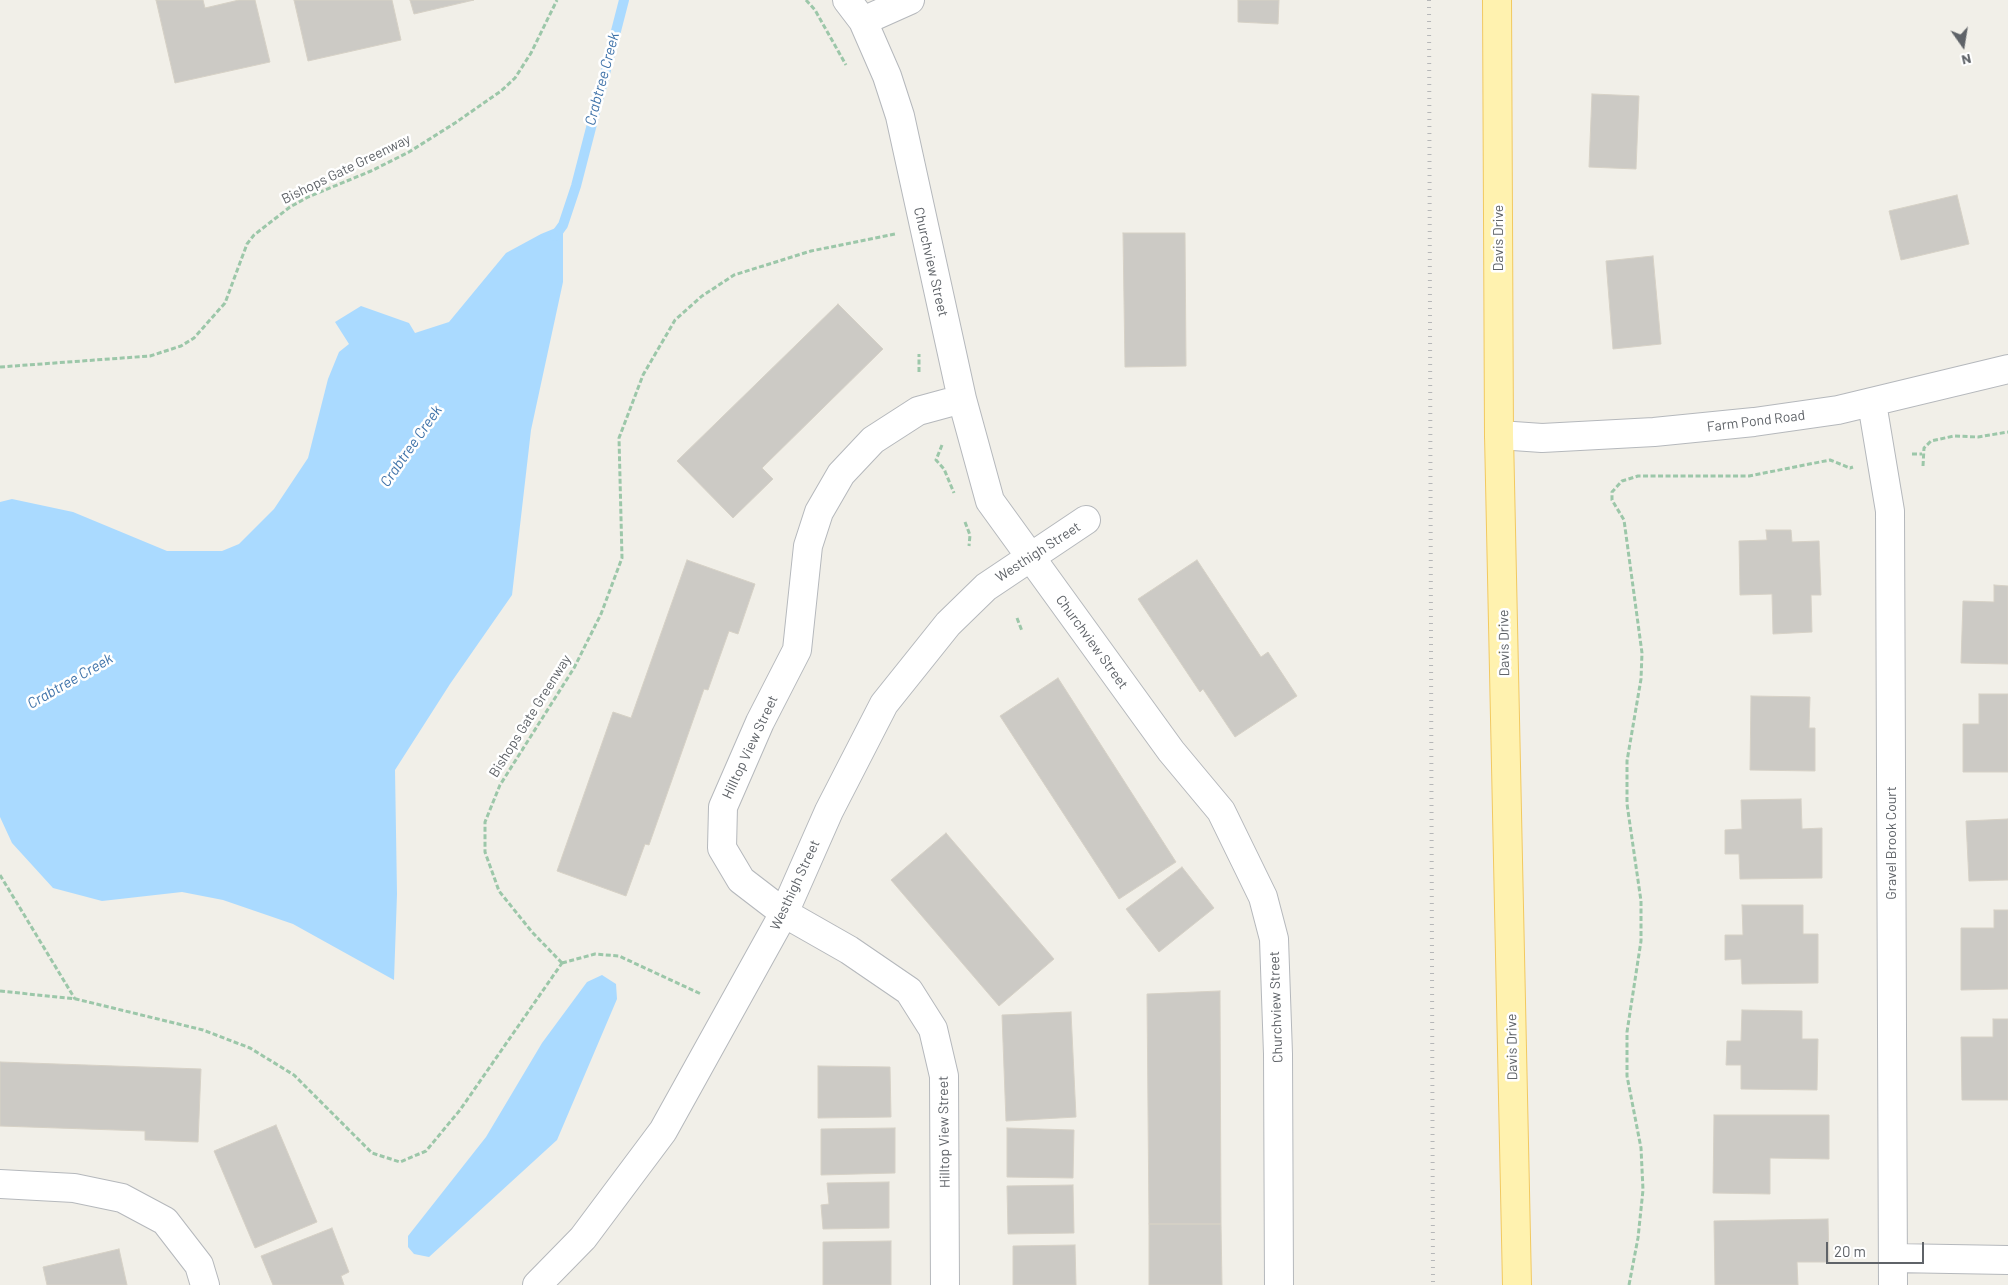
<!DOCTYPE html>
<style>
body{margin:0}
#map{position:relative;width:2008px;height:1285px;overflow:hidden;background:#f1efe8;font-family:Barlow,sans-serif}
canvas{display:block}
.north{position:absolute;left:1938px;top:20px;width:50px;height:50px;-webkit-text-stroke:4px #fff;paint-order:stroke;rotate:167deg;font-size:14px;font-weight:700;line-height:20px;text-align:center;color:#5f6368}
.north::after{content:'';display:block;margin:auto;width:18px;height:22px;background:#5f6368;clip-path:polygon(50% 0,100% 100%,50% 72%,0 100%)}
.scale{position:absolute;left:1826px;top:1242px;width:98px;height:22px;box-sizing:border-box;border:2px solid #5f6368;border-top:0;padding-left:6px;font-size:15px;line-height:18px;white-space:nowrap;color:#5f6368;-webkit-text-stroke:4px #fff;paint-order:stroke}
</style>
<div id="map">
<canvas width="2008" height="1285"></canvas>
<div class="north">N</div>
<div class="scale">20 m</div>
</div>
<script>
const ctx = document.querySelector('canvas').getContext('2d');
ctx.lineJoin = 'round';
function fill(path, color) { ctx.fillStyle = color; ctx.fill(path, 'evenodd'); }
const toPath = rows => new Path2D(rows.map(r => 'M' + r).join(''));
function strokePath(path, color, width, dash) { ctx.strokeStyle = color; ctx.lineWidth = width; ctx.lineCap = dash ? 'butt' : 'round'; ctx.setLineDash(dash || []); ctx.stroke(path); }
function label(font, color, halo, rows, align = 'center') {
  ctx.font = font + ' Barlow,sans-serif'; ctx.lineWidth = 5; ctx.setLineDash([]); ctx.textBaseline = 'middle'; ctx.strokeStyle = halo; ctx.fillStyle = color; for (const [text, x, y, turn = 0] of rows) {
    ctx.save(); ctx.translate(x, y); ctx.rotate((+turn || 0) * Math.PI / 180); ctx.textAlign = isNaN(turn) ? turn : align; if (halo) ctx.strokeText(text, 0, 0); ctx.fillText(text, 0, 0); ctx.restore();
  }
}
const water = toPath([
 [563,225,563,282,531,430,512,595,450,684,395,770,397,894,394,980,293,924,223,900,182,892,102,901,53,888,12,843,0,817,0,502,12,499,73,512,167,551,222,551,239,544,274,509,308,458,328,379,339,352,349,344,335,322,361,306,409,323,415,333,449,322,506,253,541,234],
 [602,975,616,984,617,999,557,1140,429,1257,414,1254,408,1247,408,1236,486,1137,542,1043,587,982]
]);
const stream = toPath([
 [555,236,563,225,576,186,624,0]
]);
const building = toPath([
 [156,0,203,0,205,8,239,0,255,0,270,62,175,83,156,0],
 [294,0,392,0,401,40,308,61,294,0],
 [410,0,474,0,414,14,410,0],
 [1238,0,1279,0,1278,24,1238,22,1238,0],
 [1592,94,1639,96,1636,169,1589,167,1592,94],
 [1957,195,1969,244,1901,260,1889,211,1957,195],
 [1123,233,1185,233,1186,366,1125,367,1123,233],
 [1653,256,1661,344,1613,349,1606,261,1653,256],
 [838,304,883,349,762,468,773,479,733,518,677,461,838,304],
 [1766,530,1791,530,1792,542,1819,541,1821,595,1811,595,1812,632,1773,634,1772,594,1740,595,1739,541,1767,540,1766,530],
 [687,560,755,584,738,634,729,631,708,690,704,689,649,845,645,844,626,896,557,871,613,712,631,718,687,560],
 [1197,560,1261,657,1268,652,1297,696,1235,737,1203,689,1200,692,1138,599,1197,560],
 [1994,585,2008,586,2008,664,1961,663,1963,601,1994,602,1994,585],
 [1058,678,1176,862,1119,899,1000,716,1058,678],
 [1979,694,2008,694,2008,772,1963,772,1963,724,1979,724,1979,694],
 [1751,696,1810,697,1809,728,1815,728,1815,771,1750,770,1751,696],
 [1801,799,1802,829,1822,828,1822,878,1740,879,1739,854,1725,854,1725,830,1742,829,1741,800,1801,799],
 [2008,819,2008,880,1969,881,1966,821,2008,819],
 [946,833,1054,959,999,1006,891,880,946,833],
 [1182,867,1214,908,1159,952,1126,909,1182,867],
 [1742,905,1803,905,1803,934,1818,934,1818,983,1742,984,1741,959,1725,960,1725,935,1743,935,1742,905],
 [1994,910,2008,910,2008,989,1961,990,1961,928,1994,928,1994,910],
 [1220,991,1221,1224,1149,1224,1147,994,1220,991],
 [1742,1010,1802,1011,1802,1039,1818,1039,1817,1090,1741,1089,1741,1065,1726,1065,1727,1041,1741,1041,1742,1010],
 [1071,1012,1076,1117,1006,1121,1002,1015,1071,1012],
 [1993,1019,2008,1019,2008,1100,1962,1100,1961,1037,1993,1037,1993,1019],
 [0,1062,201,1069,198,1142,145,1140,145,1131,0,1126,0,1062],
 [818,1066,890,1067,891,1117,818,1118,818,1066],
 [1714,1115,1829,1115,1829,1159,1770,1158,1770,1194,1713,1193,1714,1115],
 [276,1125,317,1222,255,1248,214,1151,276,1125],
 [895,1128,895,1173,821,1175,821,1129,895,1128],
 [1007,1128,1074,1130,1073,1178,1007,1177,1007,1128],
 [889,1182,889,1228,823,1229,821,1205,829,1204,827,1183,889,1182],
 [1073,1185,1074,1233,1008,1234,1007,1186,1073,1185],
 [1828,1219,1829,1262,1797,1262,1798,1285,1715,1285,1714,1221,1828,1219],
 [1149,1224,1221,1224,1222,1285,1149,1285,1149,1224],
 [332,1228,349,1272,341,1276,344,1285,273,1285,261,1256,332,1228],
 [891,1241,891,1285,823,1285,823,1242,891,1241],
 [1075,1245,1076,1285,1013,1285,1013,1246,1075,1245],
 [119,1249,127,1285,47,1285,43,1267,119,1249]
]);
const path = toPath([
 [806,0,815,10,846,65],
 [0,367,150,356,181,346,194,338,225,303,247,244,254,235,290,207,308,197,371,171,409,152,455,123,501,91,515,78,531,53,557,0],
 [919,372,919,354],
 [942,445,936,460,944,469,954,493],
 [1912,454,1922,454],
 [1923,466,1924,448,1931,441,1954,436,1978,437,2008,432],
 [965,522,970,535,969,546],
 [1017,618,1022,631],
 [0,875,75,999],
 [562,963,532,932,499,891,485,852,485,822,500,785,574,668,601,614,622,558,619,438,643,375,675,320,702,296,734,275,811,251,895,234],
 [562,963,595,954,619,956,701,994],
 [0,991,76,999,203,1030,250,1048,294,1075,372,1153,400,1162,426,1151,460,1110,562,963],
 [1629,1285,1638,1238,1643,1190,1641,1148,1627,1076,1627,1032,1641,941,1641,901,1627,804,1627,761,1641,679,1642,653,1624,520,1612,500,1612,492,1622,481,1638,476,1749,476,1830,460,1850,468,1853,467]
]);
const minor = toPath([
 [847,0,863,21,887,76,900,116,962,399,990,501,1171,751,1221,811,1263,897,1274,939,1278,1054,1279,1285],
 [863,21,910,0],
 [1872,403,1890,511,1893,1285],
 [1499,435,1542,438,1654,432,1754,422,1838,410,2008,369],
 [0,1184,74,1188,122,1198,165,1221,199,1265,205,1285],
 [1893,1258,2008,1260],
 [537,1285,583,1238,663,1131,784,913,829,811,884,704,948,624,986,587,1086,520],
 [945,1285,944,1076,933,1029,909,991,849,950,784,913,741,880,722,848,723,807,760,722,797,650,808,546,819,512,841,474,873,440,918,411,962,399]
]);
const major = toPath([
 [1497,0,1499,435,1517,1285]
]);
const rail = toPath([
 [1429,0,1433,1285]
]);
const streetNames = [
 ["Bishops Gate Greenway",346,169,-26],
 ["Davis Drive",1498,238,-90],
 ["Churchview Street",931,262,77],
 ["Farm Pond Road",1756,421,-7],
 ["Westhigh Street",1038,552,-33],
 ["Churchview Street",1092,642,54],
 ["Davis Drive",1504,643,-91],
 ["Bishops Gate Greenway",530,716,-58],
 ["Hilltop View Street",750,747,-65],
 ["Gravel Brook Court",1891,843,-90],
 ["Westhigh Street",795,885,-65],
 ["Churchview Street",1276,1007,-92],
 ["Davis Drive",1512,1047,-91],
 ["Hilltop View Street",944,1132,-91]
];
const waterNames = [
 ["Crabtree Creek",602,79,-75],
 ["Crabtree Creek",411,446,-55],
 ["Crabtree Creek",70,681,-30]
];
fill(water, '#aadaff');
strokePath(stream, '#aadaff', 10);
fill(building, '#cccac5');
strokePath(building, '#d6d1c6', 1);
strokePath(minor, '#b5b8bc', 30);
strokePath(major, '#f2c960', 30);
strokePath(path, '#9cc7a9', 3, [5, 2.5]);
strokePath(minor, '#fff', 28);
strokePath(major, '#fff2af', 28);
strokePath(rail, '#b6b7b8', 4, [1, 6]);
label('14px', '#5f6368', '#fff', streetNames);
label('italic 15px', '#4174aa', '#fff', waterNames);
</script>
